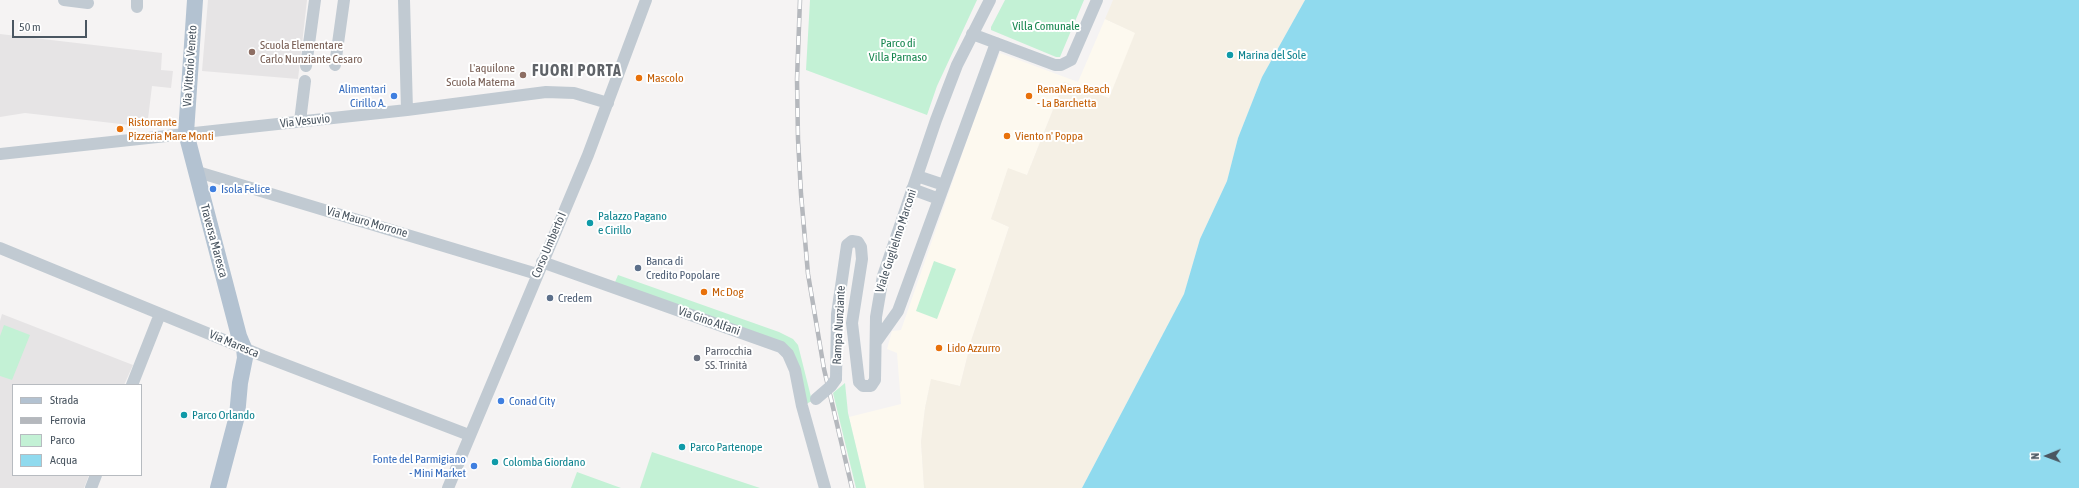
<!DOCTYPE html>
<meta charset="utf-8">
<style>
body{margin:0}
#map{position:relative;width:2079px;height:488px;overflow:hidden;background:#f5f3f3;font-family:"Asap Condensed",sans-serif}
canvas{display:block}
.legend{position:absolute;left:12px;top:384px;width:130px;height:92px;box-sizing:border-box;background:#fff;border:1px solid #b7bbc0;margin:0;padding:5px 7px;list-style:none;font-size:12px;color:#4a5661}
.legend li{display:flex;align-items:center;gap:8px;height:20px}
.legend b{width:20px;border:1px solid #b7bbc0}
.north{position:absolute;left:2027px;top:436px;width:40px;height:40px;-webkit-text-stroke:3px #fff;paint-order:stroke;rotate:269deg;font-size:11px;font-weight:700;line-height:16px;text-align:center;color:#4a5661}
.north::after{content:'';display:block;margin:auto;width:14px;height:18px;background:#4a5661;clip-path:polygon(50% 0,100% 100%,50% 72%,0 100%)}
.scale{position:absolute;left:12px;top:20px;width:75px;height:18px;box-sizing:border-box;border:2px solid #4a5661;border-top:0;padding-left:5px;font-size:12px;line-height:14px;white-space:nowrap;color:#4a5661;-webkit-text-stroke:3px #fff;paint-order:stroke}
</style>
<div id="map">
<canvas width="2079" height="488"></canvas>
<ul class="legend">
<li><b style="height:5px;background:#b3c2d1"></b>Strada</li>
<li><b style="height:5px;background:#b5b8bd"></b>Ferrovia</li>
<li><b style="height:11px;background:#c3f1d5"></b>Parco</li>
<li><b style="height:11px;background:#90daee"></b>Acqua</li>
</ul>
<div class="north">N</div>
<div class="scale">50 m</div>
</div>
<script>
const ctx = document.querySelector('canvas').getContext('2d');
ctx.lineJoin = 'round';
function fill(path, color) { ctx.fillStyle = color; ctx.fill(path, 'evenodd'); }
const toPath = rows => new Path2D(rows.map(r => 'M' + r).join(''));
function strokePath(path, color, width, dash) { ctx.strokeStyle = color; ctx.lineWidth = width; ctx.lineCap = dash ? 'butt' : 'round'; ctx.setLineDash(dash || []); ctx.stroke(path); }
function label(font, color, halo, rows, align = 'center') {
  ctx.font = font + ' "Asap Condensed",sans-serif'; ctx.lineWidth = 4; ctx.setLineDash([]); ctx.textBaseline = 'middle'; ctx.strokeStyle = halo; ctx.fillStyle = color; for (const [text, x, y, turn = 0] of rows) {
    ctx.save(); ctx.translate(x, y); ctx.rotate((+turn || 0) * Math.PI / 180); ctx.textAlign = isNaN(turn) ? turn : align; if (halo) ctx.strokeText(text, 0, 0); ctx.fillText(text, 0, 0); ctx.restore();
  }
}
const commercial = toPath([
 [1105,19,1136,33,1109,98,1064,82,1027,175,1008,169,991,219,1009,227,972,338,960,386,931,380,925,408,921,442,924,488,866,488,849,417,901,404,897,353,887,349,892,331,901,330,974,120,1000,53,1078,82]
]);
const education = toPath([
 [208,0,307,0,298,79,202,71],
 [0,34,162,53,161,70,173,71,171,88,152,86,147,127,25,113,0,117],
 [2,314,133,365,124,385,13,385,13,475,89,475,84,488,0,488,0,321]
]);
const green = toPath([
 [810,0,977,0,937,86,927,115,806,70],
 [1005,0,1084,0,1060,57,1056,57,991,30,991,27],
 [934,261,956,269,937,319,916,311],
 [618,275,779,332,793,339,798,345,812,401,802,406,788,354,613,287],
 [4,325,30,335,12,380,0,376,0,336],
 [845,383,848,413,866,488,856,488,833,393],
 [652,452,760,488,640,488],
 [577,472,621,488,571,488]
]);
const sand = toPath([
 [1113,0,1305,0,1262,77,1238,138,1227,181,1200,239,1184,294,1082,488,924,488,921,442,925,408,931,379,960,386,972,338,1009,227,991,219,1008,168,1027,175,1064,82,1109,98,1135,33,1105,19]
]);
const water = toPath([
 [1305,0,2079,0,2079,488,1082,488,1184,294,1200,239,1227,181,1238,138,1262,77]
]);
const minor = toPath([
 [64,0,88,3],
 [404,0,407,110],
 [137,7,137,0],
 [972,34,1055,65,1061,65,1071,60,1097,0],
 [335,65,344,0],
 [306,66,315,0],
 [300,121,305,81],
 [0,154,407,110,546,92,574,93,608,103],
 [196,174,201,173,537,274],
 [917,176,944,185],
 [912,189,939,199],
 [0,248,263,356,469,435],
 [542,262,781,347,788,354,795,370,802,406,825,488],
 [876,342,898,311,996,43],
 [836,379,837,314,847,245,852,241,858,242,861,247,862,259,852,323,859,382,863,386,871,386,875,380,876,317,883,276,936,120,957,65,990,0],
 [132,385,160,314],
 [91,488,96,475],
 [448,488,588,155,646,0]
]);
const major = toPath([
 [195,0,186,133,239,336,244,348,245,358,240,383,237,416,218,488]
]);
const rail = toPath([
 [800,0,797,79,798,139,801,194,808,274,824,369,852,488]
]);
const minorBridge = toPath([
 [816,399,831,386,836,379]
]);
const markers = [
 [252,52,4,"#8d6e63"],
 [1230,55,4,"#0f9aa8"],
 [523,75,4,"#8d6e63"],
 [639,78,4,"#e8710a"],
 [394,96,4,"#3f7fe0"],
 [1029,96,4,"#e8710a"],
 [120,129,4,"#e8710a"],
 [1007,136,4,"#e8710a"],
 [213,189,4,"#3f7fe0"],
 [590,223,4,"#0f9aa8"],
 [638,268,4,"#5c6f8a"],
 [704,292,4,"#e8710a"],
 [550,298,4,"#5c6f8a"],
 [939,348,4,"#e8710a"],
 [697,358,4,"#6b7280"],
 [501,401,4,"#3f7fe0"],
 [184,415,4,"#0f9aa8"],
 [682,447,4,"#0f9aa8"],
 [495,462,4,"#0f9aa8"],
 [474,466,4,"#3f7fe0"]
];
const parkNames = [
 ["Villa Comunale",1046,26],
 ["Parco di",898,43],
 ["Villa Parnaso",898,57]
];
const educationNames = [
 ["Scuola Elementare",260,45],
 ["Carlo Nunziante Cesaro",260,59],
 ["L'aquilone",515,68,"right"],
 ["Scuola Materna",515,82,"right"]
];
const cultureNames = [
 ["Marina del Sole",1238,55],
 ["Palazzo Pagano",598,216],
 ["e Cirillo",598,230],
 ["Parco Orlando",192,415],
 ["Parco Partenope",690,447],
 ["Colomba Giordano",503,462]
];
const streetNames = [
 ["Via Vittorio Veneto",190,66,-86],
 ["Via Vesuvio",305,121,-6],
 ["Via Mauro Morrone",367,222,16],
 ["Traversa Maresca",214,241,75],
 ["Viale Guglielmo Marconi",896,241,-72],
 ["Corso Umberto I",549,245,-67],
 ["Via Gino Alfani",709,321,19],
 ["Rampa Nunziante",839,325,-87],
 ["Via Maresca",234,344,23]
];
const foodNames = [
 ["Mascolo",647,78],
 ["RenaNera Beach",1037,89],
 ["- La Barchetta",1037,103],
 ["Ristorrante",128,122],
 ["Pizzeria Mare Monti",128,136],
 ["Viento n' Poppa",1015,136],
 ["Mc Dog",712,292],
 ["Lido Azzurro",947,348]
];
const shopNames = [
 ["Alimentari",386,89],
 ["Cirillo A.",386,103],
 ["Isola Felice",221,189,"left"],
 ["Conad City",509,401,"left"],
 ["Fonte del Parmigiano",466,459],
 ["- Mini Market",466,473]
];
const serviceNames = [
 ["Banca di",646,261],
 ["Credito Popolare",646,275],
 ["Credem",558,298]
];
const worshipNames = [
 ["Parrocchia",705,351],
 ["SS. Trinità",705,365]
];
const districtNames = [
 ["FUORI PORTA",577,71]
];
fill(commercial, '#fdf9ef');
fill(education, '#e6e4e5');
fill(green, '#c3f1d5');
fill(sand, '#f5f0e5');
fill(water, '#90daee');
strokePath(minor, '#c1cad2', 12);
strokePath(major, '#b3c2d1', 16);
strokePath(rail, '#b5b8bd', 4.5);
strokePath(rail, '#fff', 3, [9]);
strokePath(minorBridge, '#c1cad2', 12);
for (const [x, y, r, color] of markers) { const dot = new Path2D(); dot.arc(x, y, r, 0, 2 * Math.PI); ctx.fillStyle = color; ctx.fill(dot); strokePath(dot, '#fff', 1.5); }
label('12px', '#17864f', '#fff', parkNames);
label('12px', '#785e54', '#fff', educationNames, 'left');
label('12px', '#0d838f', '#fff', cultureNames, 'left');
label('12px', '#4a5661', '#fff', streetNames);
label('12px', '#c56008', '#fff', foodNames, 'left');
label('12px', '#366cbe', '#fff', shopNames, 'right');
label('12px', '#4e5e75', '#fff', serviceNames, 'left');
label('12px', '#5b616d', '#fff', worshipNames, 'left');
ctx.letterSpacing = '1px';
label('bold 16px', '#5f6368', '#fff', districtNames);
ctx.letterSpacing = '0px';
</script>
